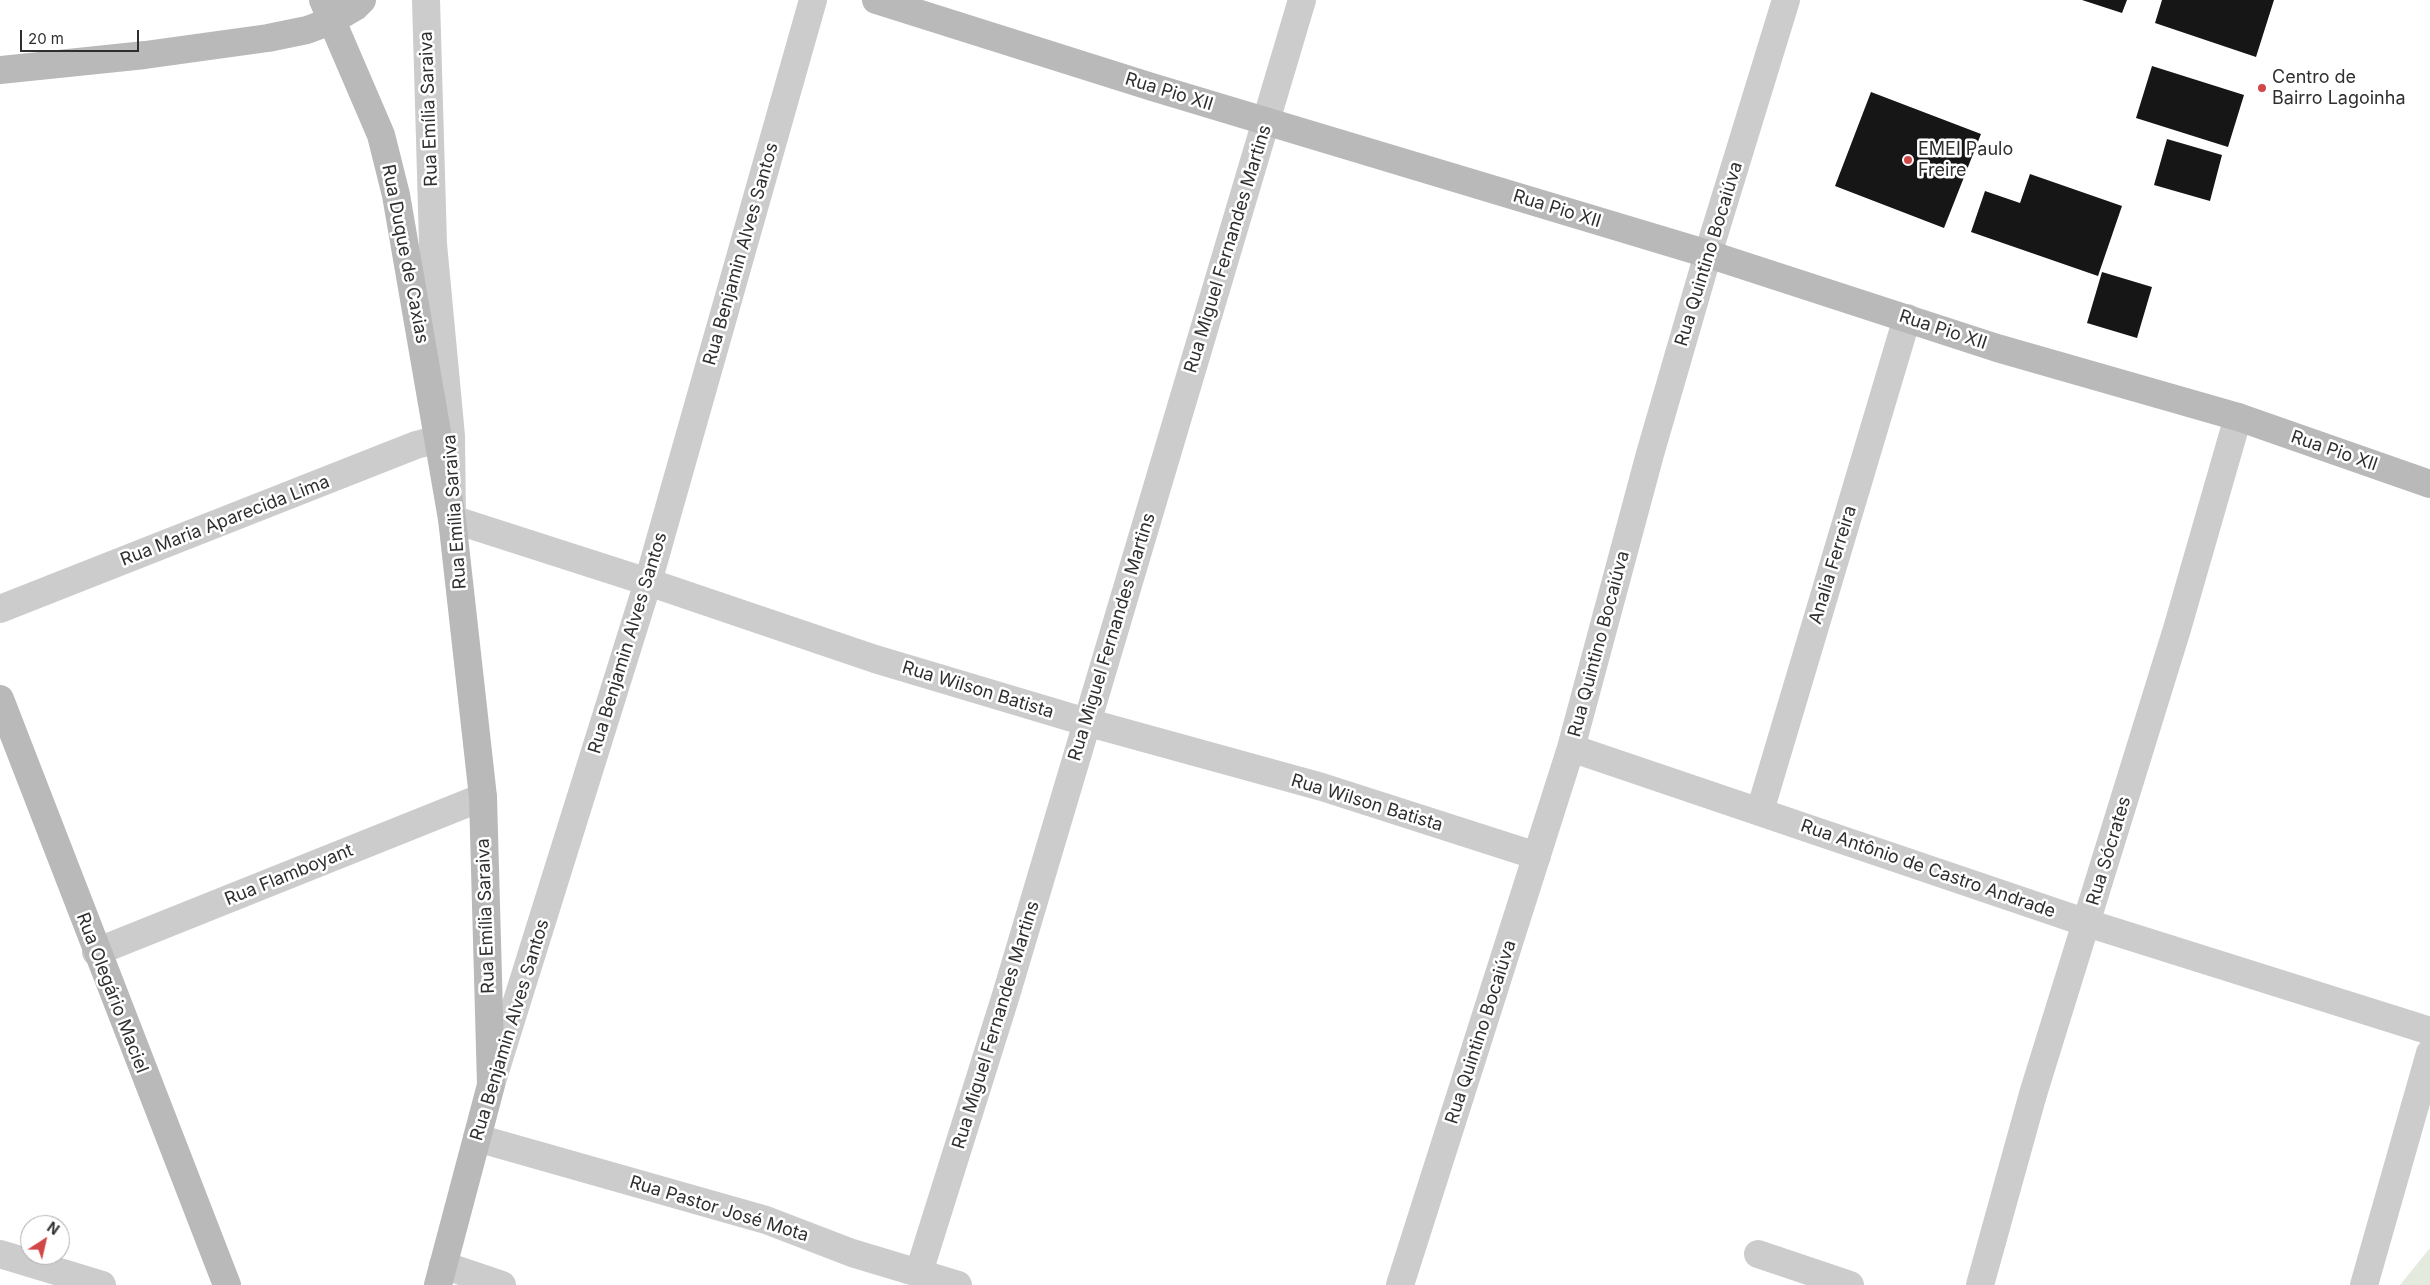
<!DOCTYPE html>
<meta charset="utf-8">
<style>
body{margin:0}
#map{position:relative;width:2430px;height:1285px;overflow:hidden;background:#fff;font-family:Inter,sans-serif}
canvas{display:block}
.north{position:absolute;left:20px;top:1215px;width:50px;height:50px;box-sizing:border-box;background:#fff;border:1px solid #acacac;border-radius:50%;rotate:35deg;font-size:14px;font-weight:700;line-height:20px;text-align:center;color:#2f2f2f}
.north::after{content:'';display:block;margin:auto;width:18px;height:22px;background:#d14646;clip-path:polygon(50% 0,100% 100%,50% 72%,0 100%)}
.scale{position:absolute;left:20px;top:30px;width:119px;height:22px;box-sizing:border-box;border:2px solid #2f2f2f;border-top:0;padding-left:6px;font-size:15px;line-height:18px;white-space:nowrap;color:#2f2f2f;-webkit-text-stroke:4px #fff;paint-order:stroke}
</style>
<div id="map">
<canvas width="2430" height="1285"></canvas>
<div class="north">N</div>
<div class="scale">20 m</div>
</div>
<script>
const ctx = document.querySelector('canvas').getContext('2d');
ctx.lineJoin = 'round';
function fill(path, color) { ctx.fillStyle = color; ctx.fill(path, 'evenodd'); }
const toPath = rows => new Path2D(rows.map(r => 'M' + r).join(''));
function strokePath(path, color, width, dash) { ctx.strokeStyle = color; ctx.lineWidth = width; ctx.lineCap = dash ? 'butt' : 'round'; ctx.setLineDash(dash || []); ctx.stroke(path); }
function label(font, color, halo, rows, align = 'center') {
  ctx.font = font + ' Inter,sans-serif'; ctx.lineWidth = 5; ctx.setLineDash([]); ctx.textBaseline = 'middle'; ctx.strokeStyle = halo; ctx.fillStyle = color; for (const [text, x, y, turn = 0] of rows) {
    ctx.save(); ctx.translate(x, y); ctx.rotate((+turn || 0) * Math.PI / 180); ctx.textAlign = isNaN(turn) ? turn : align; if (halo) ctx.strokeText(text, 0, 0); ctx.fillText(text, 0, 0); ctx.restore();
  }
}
const green = toPath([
 [2430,1248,2430,1285,2400,1285]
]);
const building = toPath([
 [2082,0,2127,0,2122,13],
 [2162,0,2274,0,2256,57,2155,23],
 [2152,66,2244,95,2228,147,2136,118],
 [1871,92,1981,134,1944,228,1835,186],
 [2167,139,2222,155,2210,201,2154,185],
 [2030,174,2122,206,2098,276,1971,232,1985,191,2020,203],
 [2102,272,2152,287,2137,338,2087,323]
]);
const street = toPath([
 [426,0,433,244,451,436,452,519,648,582,875,659,1086,722,1322,787,1537,856],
 [0,609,416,445,451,436],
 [1571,748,2087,923,2430,1031],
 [1760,811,1907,318],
 [96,952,483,797],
 [492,1081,648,582,813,0],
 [477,1138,766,1220,852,1253,958,1285],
 [0,1254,102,1285],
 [1758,1254,1850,1285],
 [443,1265,502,1285],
 [919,1272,1006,995,1302,0],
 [1400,1285,1571,748,1650,454,1708,254,1786,0],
 [1980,1285,2033,1094,2177,629,2238,417],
 [2364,1285,2430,1053]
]);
const secondary = toPath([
 [323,0,381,135,396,195,452,519,483,797,491,1085,438,1285],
 [876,0,1152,87,1708,254,1997,348,2238,417,2430,484],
 [0,70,145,55,268,38,307,30,331,21,355,7,362,0],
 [0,699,227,1285]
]);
const markers = [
 [2262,88,5,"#d14646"],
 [1908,160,5,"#d14646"]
];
const poiNames = [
 ["Centro de",2272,78],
 ["Bairro Lagoinha",2272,99],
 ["EMEI Paulo",1918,150],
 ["Freire",1918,171]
];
const streetNames = [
 ["Rua Pio XII",1169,92,17],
 ["Rua Emília Saraiva",429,109,-92],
 ["Rua Pio XII",1557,209,17],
 ["Rua Miguel Fernandes Martins",1228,249,-73],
 ["Rua Duque de Caxias",405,254,79],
 ["Rua Benjamin Alves Santos",741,254,-74],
 ["Rua Quintino Bocaiúva",1709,254,-73],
 ["Rua Pio XII",1943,330,18],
 ["Rua Pio Xll",2334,451,19],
 ["Rua Emília Saraiva",455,512,-94],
 ["Rua Maria Aparecida Lima",225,521,-21],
 ["Analia Ferreira",1833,565,-73],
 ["Rua Miguel Fernandes Martins",1112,637,-73],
 ["Rua Benjamin Alves Santos",628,643,-73],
 ["Rua Quintino Bocaiúva",1599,644,-75],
 ["Rua Wilson Batista",978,690,17],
 ["Rua Wilson Batista",1367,803,17],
 ["Rua Sócrates",2109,851,-73],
 ["Rua Antônio de Castro Andrade",1928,869,19],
 ["Rua Flamboyant",289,875,-22],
 ["Rua Emília Saraiva",486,916,-92],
 ["Rua Olegário Maciel",112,993,69],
 ["Rua Miguel Fernandes Martins",996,1025,-73],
 ["Rua Benjamin Alves Santos",510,1030,-73],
 ["Rua Quintino Bocaiúva",1481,1032,-72],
 ["Rua Pastor José Mota",719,1209,17]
];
fill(green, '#e4eade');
fill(building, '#161616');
strokePath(street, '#ccc', 28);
strokePath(secondary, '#b9b9b9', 28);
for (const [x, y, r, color] of markers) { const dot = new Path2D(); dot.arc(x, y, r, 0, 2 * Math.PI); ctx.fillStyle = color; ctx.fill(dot); strokePath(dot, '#fff', 2); }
label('18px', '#2f2f2f', '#fff', poiNames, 'left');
label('18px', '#2f2f2f', '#fff', streetNames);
</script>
